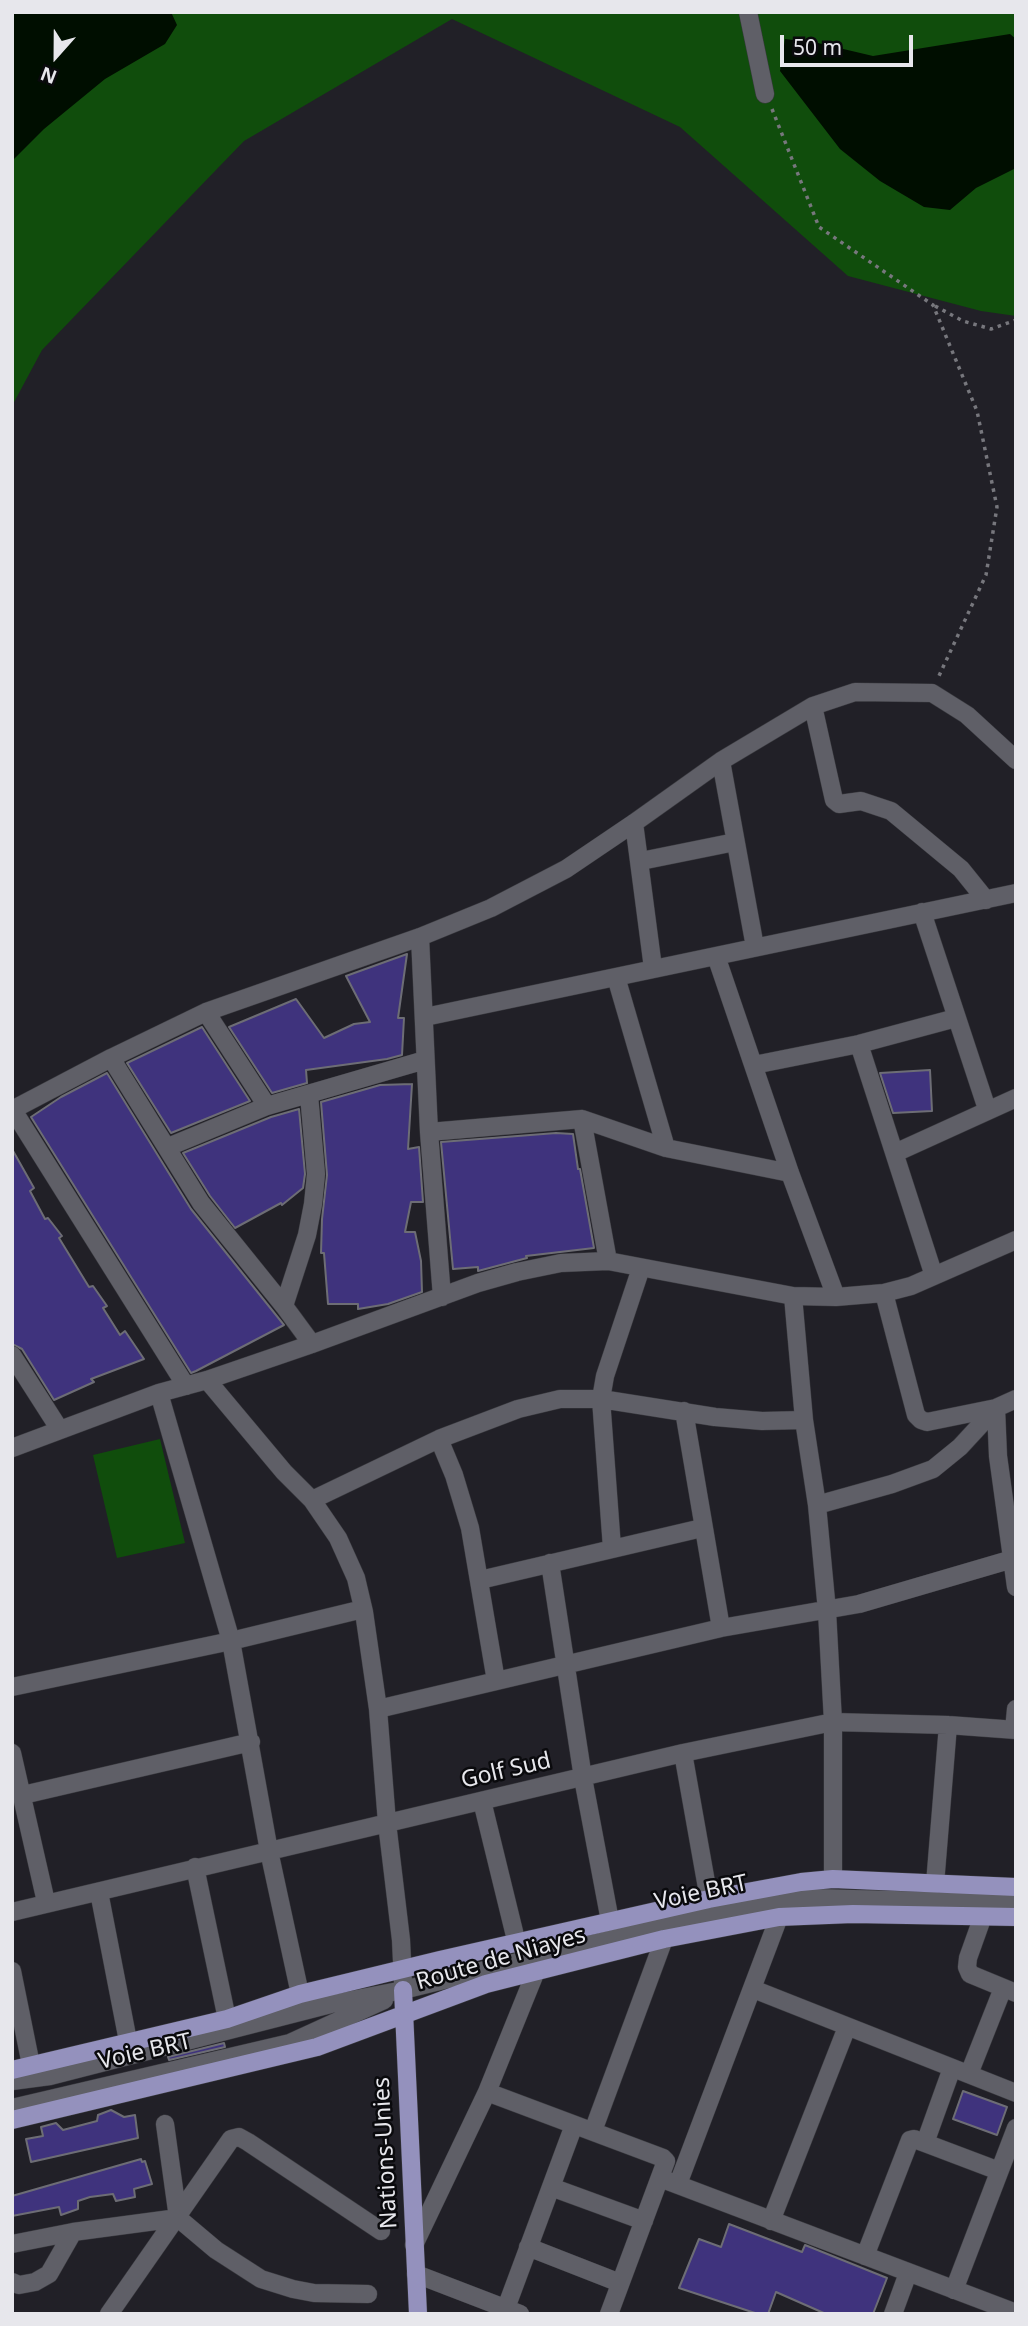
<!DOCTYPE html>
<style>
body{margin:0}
#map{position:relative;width:1028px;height:2326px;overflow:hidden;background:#212027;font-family:"Noto Sans",sans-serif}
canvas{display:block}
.frame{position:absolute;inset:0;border:14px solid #e7e7ec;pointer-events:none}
.north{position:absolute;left:21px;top:21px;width:70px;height:70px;-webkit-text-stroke:5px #0a0a0d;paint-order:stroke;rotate:201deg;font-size:19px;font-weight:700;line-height:28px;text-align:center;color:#e7e7ec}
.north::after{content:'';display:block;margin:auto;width:24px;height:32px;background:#e7e7ec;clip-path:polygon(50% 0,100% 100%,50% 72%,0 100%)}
.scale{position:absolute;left:780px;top:35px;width:133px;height:32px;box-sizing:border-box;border:4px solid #e7e7ec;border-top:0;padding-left:9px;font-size:21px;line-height:24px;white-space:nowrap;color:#e7e7ec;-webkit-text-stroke:5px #0a0a0d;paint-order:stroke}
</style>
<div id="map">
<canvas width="1028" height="2326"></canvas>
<div class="frame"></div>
<div class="north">N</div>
<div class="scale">50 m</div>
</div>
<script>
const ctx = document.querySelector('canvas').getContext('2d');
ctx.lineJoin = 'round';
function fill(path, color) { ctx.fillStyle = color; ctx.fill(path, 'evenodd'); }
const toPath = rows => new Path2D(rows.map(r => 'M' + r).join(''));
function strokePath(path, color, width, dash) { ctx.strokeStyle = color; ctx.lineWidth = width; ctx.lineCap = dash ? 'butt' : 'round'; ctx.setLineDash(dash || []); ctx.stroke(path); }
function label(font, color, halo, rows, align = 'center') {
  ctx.font = font + ' "Noto Sans",sans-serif'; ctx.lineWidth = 5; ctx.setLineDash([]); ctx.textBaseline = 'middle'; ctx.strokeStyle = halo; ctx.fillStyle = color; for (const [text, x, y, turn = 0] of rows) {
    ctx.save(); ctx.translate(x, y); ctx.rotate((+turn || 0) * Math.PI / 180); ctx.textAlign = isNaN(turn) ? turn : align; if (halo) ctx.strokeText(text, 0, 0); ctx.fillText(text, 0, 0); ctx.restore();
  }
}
const green = toPath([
 [12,12,1016,12,1016,316,981,311,848,276,680,127,452,19,244,141,42,350,12,406],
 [160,1439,185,1543,117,1558,93,1455]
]);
const water = toPath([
 [12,12,171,12,177,25,165,44,105,79,44,129,12,161],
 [1010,34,1016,39,1016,168,976,188,950,210,924,207,880,181,840,149,780,71,785,39,818,43,873,56]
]);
const building = toPath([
 [407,954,398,1018,404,1018,402,1055,387,1059,306,1070,307,1083,272,1093,229,1027,296,999,324,1038,354,1024,370,1022,346,976,407,954],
 [202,1027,250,1101,171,1133,127,1063,202,1027],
 [930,1070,932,1111,893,1113,880,1073,930,1070],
 [107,1073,191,1209,284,1325,196,1371,191,1373,31,1117,61,1097,107,1073],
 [412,1084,408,1149,419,1147,423,1202,411,1202,405,1232,415,1232,421,1261,422,1292,388,1304,358,1309,358,1304,328,1304,324,1253,321,1253,322,1219,327,1175,321,1102,380,1085,412,1084],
 [299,1109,305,1174,303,1188,282,1205,281,1203,235,1228,210,1196,183,1153,271,1117,299,1109],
 [556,1133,573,1134,578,1169,580,1169,594,1248,526,1256,527,1258,478,1271,478,1267,453,1269,441,1142,556,1133],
 [12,1149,34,1188,30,1191,45,1219,48,1218,62,1236,59,1238,89,1287,93,1286,107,1306,103,1308,120,1335,125,1331,144,1359,91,1379,94,1382,54,1400,22,1349,12,1344,12,1149],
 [224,2043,225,2047,169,2060,168,2057,224,2043],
 [963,2091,1007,2107,997,2135,953,2119,963,2091],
 [111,2110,124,2117,135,2115,138,2138,31,2162,26,2139,43,2136,41,2127,56,2123,63,2130,97,2121,98,2115,111,2110],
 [141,2159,142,2162,145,2161,152,2184,134,2189,135,2197,116,2201,113,2194,90,2197,78,2201,78,2209,61,2215,59,2207,12,2216,12,2196,141,2159],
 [729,2224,802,2252,805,2245,887,2278,873,2314,826,2314,776,2292,768,2314,758,2314,679,2288,699,2239,721,2247,729,2224]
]);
const path = toPath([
 [772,109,819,227,933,305,977,411,997,507,986,575,938,678],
 [935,306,963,321,991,329,1016,320]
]);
const minor = toPath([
 [748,12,765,94],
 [813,706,834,800,839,804,861,801,891,811,961,869,986,900],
 [721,761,755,947],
 [634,823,653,968],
 [641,861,735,842],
 [922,912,987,1109],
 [420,937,429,1132,442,1297],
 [716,956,790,1173,836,1297],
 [616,977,666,1148],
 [206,1012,267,1106],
 [425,1017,1016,893],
 [859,1044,934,1276],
 [111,1058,201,1203,284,1306,312,1344],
 [754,1065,859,1044,956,1018],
 [12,1110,111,1058,206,1012,420,937,491,908,566,869,634,823,721,761,813,706,855,692,932,693,967,715,1016,760],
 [13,1110,186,1386],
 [582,1119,608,1261],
 [429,1132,582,1119,666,1148,790,1173],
 [168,1147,267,1106,425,1060],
 [895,1153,1016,1098],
 [884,1293,916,1415,921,1420,927,1422,996,1408,1016,1399],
 [793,1296,804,1420,817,1505,827,1611,833,1722,833,1879],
 [284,1306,307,1235,313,1204,316,1174,309,1095],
 [12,1355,60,1430],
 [207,1380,284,1472,312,1500,338,1538,356,1578,364,1612,378,1709,387,1823,401,1940,403,1983],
 [159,1393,231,1641,269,1851,300,1994],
 [996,1408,998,1456,1016,1587],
 [684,1411,721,1628],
 [439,1439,454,1475,470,1528,496,1681],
 [12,1448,159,1393,207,1380,312,1344,478,1283,517,1272,561,1263,608,1261,793,1296,836,1297,884,1293,911,1286,1016,1240],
 [312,1500,439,1439,518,1409,560,1399,601,1399,715,1417,762,1421,804,1420],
 [817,1505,892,1484,933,1469,960,1447,996,1408],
 [612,1548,601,1399,605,1376,641,1268],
 [550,1563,583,1778,610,1921],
 [480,1580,702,1528],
 [12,1687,231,1641,363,1609],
 [378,1709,721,1628,859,1604,1016,1558],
 [1014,1730,1016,1709],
 [12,1753,46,1902],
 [683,1753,709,1899],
 [23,1795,251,1742],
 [482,1801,517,1944],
 [195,1867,227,2019],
 [935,1884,948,1725],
 [99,1892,128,2041],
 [12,1912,683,1753,833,1722,948,1725,1016,1730],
 [983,1916,968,1958,967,1967,970,1974,1016,1993],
 [12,1971,31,2065],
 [753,1989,1016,2093],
 [969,2074,1003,1988],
 [12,2081,50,2076,331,2004,403,1990,743,1907,812,1898,1016,1903],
 [487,2092,663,2158,666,2161,609,2314],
 [12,2108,290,2043,384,2000],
 [165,2124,178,2218,216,2250,261,2279,293,2289,314,2293,368,2294],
 [593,2131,664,1939],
 [925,2143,952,2068],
 [660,2178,1016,2313],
 [678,2184,779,1917],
 [551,2187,644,2221],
 [771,2221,847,2027],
 [12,2244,73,2232,178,2218],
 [414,2245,487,2092,536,1971],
 [528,2247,620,2283],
 [865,2256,910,2140,914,2139,925,2143,999,2171],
 [416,2274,520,2314],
 [12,2282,19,2285,35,2282,49,2274,73,2232],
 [954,2290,1016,2128],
 [506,2308,574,2125],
 [109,2314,231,2139,239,2137,248,2142,381,2231],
 [893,2314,908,2273]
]);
const major = toPath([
 [403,1990,418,2314],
 [12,2070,227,2019,300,1994,440,1960,709,1899,801,1882,833,1879,1016,1887],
 [12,2120,317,2047,486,1984,664,1939,779,1917,853,1914,1016,1917]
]);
const streetNames = [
 ["Golf Sud",506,1771,-13],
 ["Voie BRT",701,1893,-12],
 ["Route de Niayes",501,1959,-16],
 ["Voie BRT",145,2052,-13],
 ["Nations-Unies",386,2153,-93]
];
fill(green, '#104d0c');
fill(water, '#000e00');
fill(building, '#3f337d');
strokePath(building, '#6d6d75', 2);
strokePath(minor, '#3b3b40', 19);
strokePath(major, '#3b3b40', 19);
strokePath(path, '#77777d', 3.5, [3.5, 5]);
strokePath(minor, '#5f5f67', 18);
strokePath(major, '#9491bd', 18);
label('23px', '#e7e7ec', '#0a0a0d', streetNames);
</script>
